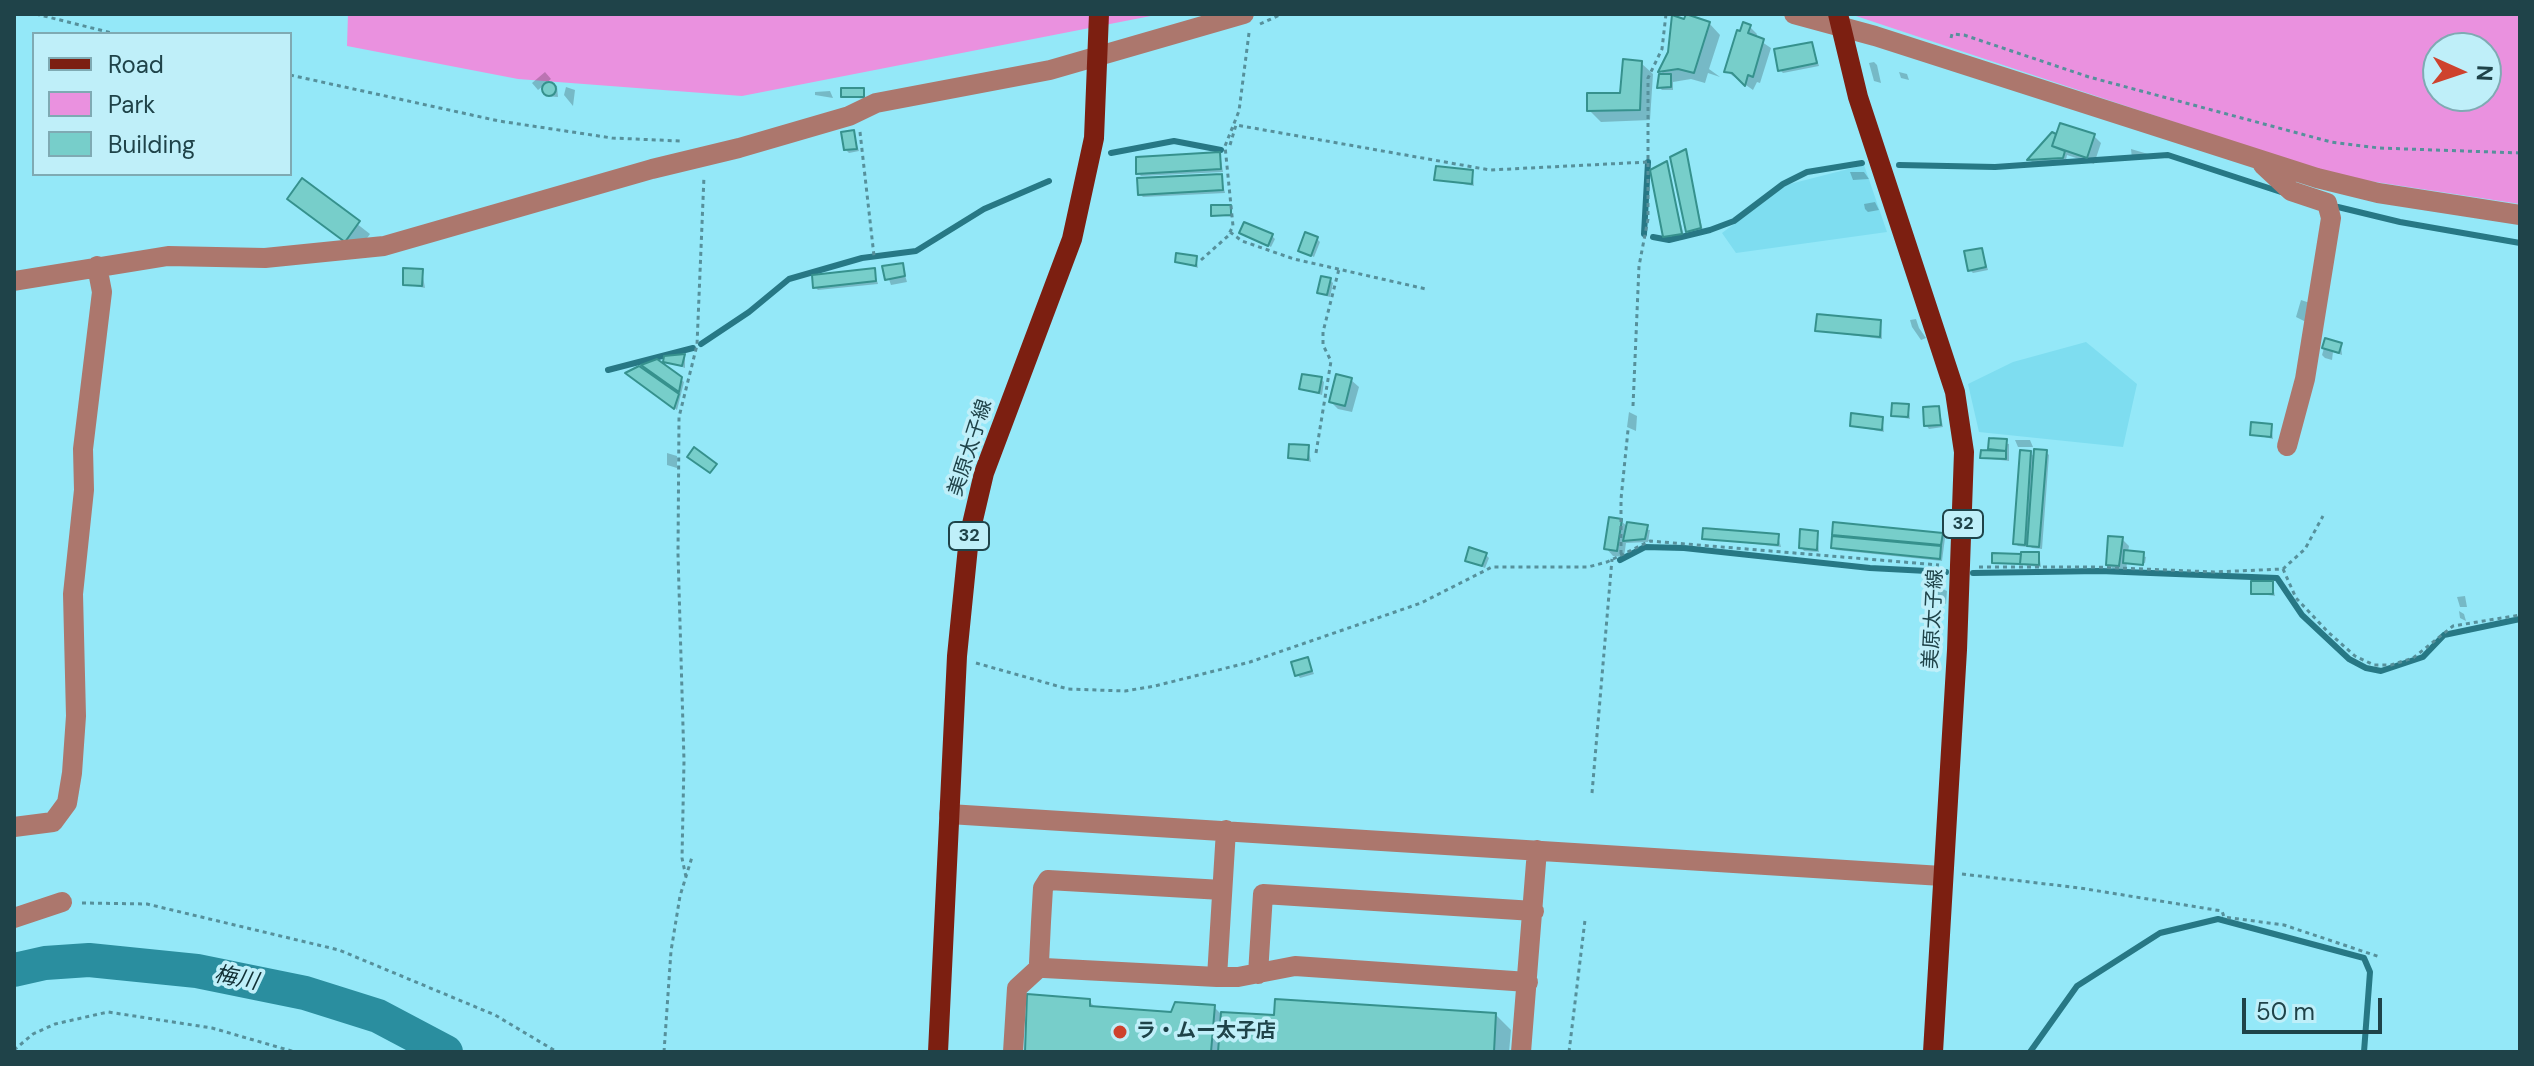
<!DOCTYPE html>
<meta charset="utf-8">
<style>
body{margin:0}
#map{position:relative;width:2534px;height:1066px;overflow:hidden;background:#94e8f8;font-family:"DM Sans",sans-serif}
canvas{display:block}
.frame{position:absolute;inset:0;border:16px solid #1f4349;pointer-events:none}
.legend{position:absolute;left:32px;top:32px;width:260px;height:144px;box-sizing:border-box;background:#bfeff9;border:2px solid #7faab3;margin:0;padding:10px 14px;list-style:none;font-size:24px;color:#1f4349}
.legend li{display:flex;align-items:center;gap:16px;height:40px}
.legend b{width:40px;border:2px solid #7faab3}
.north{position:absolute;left:2422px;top:32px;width:80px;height:80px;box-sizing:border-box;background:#bfeff9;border:2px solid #7faab3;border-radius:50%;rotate:93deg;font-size:22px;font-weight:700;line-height:32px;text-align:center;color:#1f4349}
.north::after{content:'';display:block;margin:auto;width:28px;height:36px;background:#ce422d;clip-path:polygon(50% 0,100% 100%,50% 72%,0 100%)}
.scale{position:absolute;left:2242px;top:998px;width:140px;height:36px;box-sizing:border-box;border:4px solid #1f4349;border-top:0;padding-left:10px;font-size:24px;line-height:28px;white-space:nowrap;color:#1f4349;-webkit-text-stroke:6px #bfeff9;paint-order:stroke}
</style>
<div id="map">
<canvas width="2534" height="1066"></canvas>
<div class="frame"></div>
<ul class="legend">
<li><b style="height:10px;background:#7c1f11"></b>Road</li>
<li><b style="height:22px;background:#ea91df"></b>Park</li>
<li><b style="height:22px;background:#77ceca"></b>Building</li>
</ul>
<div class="north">N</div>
<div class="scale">50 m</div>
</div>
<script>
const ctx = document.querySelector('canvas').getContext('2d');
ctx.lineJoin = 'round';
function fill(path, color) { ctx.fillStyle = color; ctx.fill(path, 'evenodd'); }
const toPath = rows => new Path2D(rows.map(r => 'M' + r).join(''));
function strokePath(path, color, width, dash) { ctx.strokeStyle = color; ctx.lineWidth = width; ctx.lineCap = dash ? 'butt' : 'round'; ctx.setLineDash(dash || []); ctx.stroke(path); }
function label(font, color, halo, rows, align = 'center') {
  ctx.font = font + ' "DM Sans","Noto Sans JP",sans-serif'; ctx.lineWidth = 7; ctx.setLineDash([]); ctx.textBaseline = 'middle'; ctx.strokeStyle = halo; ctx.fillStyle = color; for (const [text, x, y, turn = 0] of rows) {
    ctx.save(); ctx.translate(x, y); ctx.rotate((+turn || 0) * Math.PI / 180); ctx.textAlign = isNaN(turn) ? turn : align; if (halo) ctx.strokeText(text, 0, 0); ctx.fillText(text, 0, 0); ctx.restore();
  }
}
const built = toPath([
 [1864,165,1887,232,1736,253,1722,233,1786,185],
 [2086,342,2137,384,2123,447,1979,432,1968,384,2013,362]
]);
const green = toPath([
 [348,14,1161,14,742,96,518,79,347,46],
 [1850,14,2520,14,2520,204,2336,176],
 [2438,48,2486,48,2486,96,2438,96]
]);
const shadow = toPath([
 [1709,23,1720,35,1709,69,1720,77,1708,73,1705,83,1691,79,1673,82,1673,90,1662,90,1659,87,1665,76,1661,71,1673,38],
 [1750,27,1757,34,1756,38,1771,48,1760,83,1757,82,1753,90,1726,71],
 [1812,44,1819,66,1783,73,1780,70],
 [1874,62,1877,65,1881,83,1874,81,1869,63],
 [1641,63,1653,74,1650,120,1601,122,1589,110,1622,95],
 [545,72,551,79,545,84,557,86,558,97,545,96,543,86,538,90,532,83],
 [1899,72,1907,74,1909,80,1901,78],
 [566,87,575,90,573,106,564,95],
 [863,90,866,99,843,96],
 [830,91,833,98,815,95,815,92],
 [853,132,859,151,849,153,846,150],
 [2052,134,2094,136,2101,143,2094,164,2067,155,2066,160,2032,162,2028,158],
 [2131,149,2148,154,2150,158,2132,159],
 [1685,152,1703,231,1691,234,1688,231],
 [1220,154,1223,172,1141,176,1138,173],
 [1666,163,1684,236,1668,239,1665,236],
 [1472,172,1474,186,1437,179],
 [1850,172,1864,172,1869,179,1853,180],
 [1221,176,1225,193,1143,197,1140,194],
 [302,181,370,234,357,252,289,199],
 [1875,202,1879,210,1868,212,1865,209,1864,204],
 [1230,207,1233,217,1213,215],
 [1242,233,1272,236,1275,239,1271,247],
 [1317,239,1320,242,1314,257,1301,250],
 [1982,250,1988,270,1973,273,1970,270],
 [1196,258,1198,268,1177,261],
 [902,265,907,282,891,285,885,268],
 [422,271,425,288,405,284],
 [874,271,878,284,818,290,815,287],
 [1330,280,1333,283,1330,297,1322,295,1319,292],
 [2301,300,2310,303,2308,323,2296,317],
 [1916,319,1919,328,1926,338,1921,340,1912,327,1910,320],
 [1881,322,1882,339,1818,331],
 [2326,341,2341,345,2342,355,2333,352,2332,360,2325,358,2322,355],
 [685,356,685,368,665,361,666,358],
 [657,361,684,382,677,410,629,373],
 [1321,379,1324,382,1322,395,1301,389],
 [1351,380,1359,387,1352,412,1338,409,1331,402],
 [1908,406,1910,419,1893,416],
 [1939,408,1943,427,1929,429,1926,425],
 [1629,412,1637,416,1636,431,1627,427],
 [1882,419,1884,432,1852,426],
 [2271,426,2273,439,2252,434],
 [1991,440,2009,444,2009,461,1982,458,1990,452],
 [2015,440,2030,440,2033,447,2018,447],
 [1308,447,1311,462,1290,457],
 [2046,452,2049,455,2042,549,2032,548,2027,543,2027,547,2018,546,2015,543,2030,453,2036,458],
 [667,453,677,456,677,468,667,465],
 [1621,521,1628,527,1650,530,1648,542,1626,543,1624,557,1613,556,1606,548],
 [1835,524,1942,535,1945,538,1942,561,1836,550,1833,547],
 [1817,533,1819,552,1804,551,1801,547],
 [1778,536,1781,547,1704,538],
 [2122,539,2129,546,2128,552,2146,557,2145,563,2127,562,2126,572,2115,571,2108,564],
 [2039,554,2041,567,1994,562],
 [1486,555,1489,558,1485,568,1467,560],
 [2272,583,2275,596,2253,593],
 [1938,587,1947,591,1946,604,1937,601],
 [2465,596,2467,607,2460,607,2457,597],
 [2459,611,2464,614,2466,621,2460,618],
 [1308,660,1314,674,1300,678,1297,674],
 [1089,1001,1097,1009,1172,1014,1214,1007,1221,1014,1276,1017,1496,1015,1511,1030,1509,1052,1026,1052]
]);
const stream = toPath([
 [1111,153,1174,141,1221,150],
 [1899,165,1995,167,2168,155,2284,193],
 [2338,207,2400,222,2520,243],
 [1644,234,1648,162],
 [1653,237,1669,240,1710,230,1734,221,1783,184,1807,172,1862,163],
 [701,344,749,312,789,279,862,258,916,251,984,209,1049,181],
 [608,370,693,348],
 [1620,560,1645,547,1684,548,1870,568,1946,572],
 [1973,573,2100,571,2277,578,2302,615,2349,659,2366,668,2381,671,2423,657,2444,635,2520,619],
 [2030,1052,2077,986,2160,933,2218,919,2364,958,2370,972,2364,1052]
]);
const river = toPath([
 [14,970,45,963,89,960,197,971,305,993,378,1016,446,1052]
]);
const building = toPath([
 [1686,14,1710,22,1694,73,1678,69,1658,72,1668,52,1672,15,1684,19,1686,14],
 [1743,22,1751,25,1748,33,1764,39,1753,77,1748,75,1745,86,1732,73,1724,72,1737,30,1740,31,1743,22],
 [1812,42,1817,63,1778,71,1774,49,1812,42],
 [1623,59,1642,61,1640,110,1587,111,1587,93,1620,93,1623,59],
 [1659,74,1671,74,1671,87,1657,88,1659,74],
 '542 89a7 7 0 1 1 14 0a7 7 0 1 1-14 0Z',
 [841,88,864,88,864,97,841,97,841,88],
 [2060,123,2095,134,2087,158,2052,146,2060,123],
 [854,130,857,149,844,150,841,132,854,130],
 [2052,132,2056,134,2052,146,2065,151,2063,158,2027,160,2052,132],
 [1686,149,1701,228,1686,232,1670,157,1686,149],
 [1220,152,1221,169,1136,174,1136,157,1220,152],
 [1667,161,1682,234,1663,237,1650,170,1667,161],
 [1436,166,1473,170,1472,184,1434,180,1436,166],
 [1222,174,1223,190,1138,195,1137,178,1222,174],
 [302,178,360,221,345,242,287,199,302,178],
 [1211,205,1231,205,1231,215,1211,216,1211,205],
 [1244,222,1273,234,1268,246,1239,233,1244,222],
 [1305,232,1318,237,1311,256,1298,251,1305,232],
 [1982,248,1986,267,1968,271,1964,251,1982,248],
 [1176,253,1197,256,1196,266,1175,262,1176,253],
 [903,263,905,276,885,280,882,266,903,263],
 [403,268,423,269,422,286,403,285,403,268],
 [875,268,876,281,813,288,812,275,875,268],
 [1321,276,1331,278,1327,295,1317,293,1321,276],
 [1817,314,1881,320,1880,337,1815,331,1817,314],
 [2325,338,2342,343,2339,353,2322,348,2325,338],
 [685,354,682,366,663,362,664,356,685,354],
 [657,359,682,377,679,392,641,365,657,359],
 [639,366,679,394,674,409,625,373,639,366],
 [1302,374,1322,377,1319,393,1299,389,1302,374],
 [1336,374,1352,378,1345,406,1329,402,1336,374],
 [1892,403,1909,404,1908,417,1891,416,1892,403],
 [1939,406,1941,425,1924,426,1923,407,1939,406],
 [1851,413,1883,417,1882,430,1850,426,1851,413],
 [2251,422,2272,424,2271,437,2250,435,2251,422],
 [1989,438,2007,439,2006,451,1988,449,1989,438],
 [1289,444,1309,445,1308,460,1288,458,1289,444],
 [694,447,717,464,710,473,687,457,694,447],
 [2034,449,2047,450,2039,547,2027,546,2034,449],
 [1981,450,2006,451,2006,459,1980,458,1981,450],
 [2020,450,2031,451,2025,545,2013,544,2020,450],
 [1609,517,1622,519,1617,551,1604,549,1609,517],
 [1627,522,1648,525,1645,539,1623,541,1627,522],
 [1833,522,1943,533,1941,545,1832,535,1833,522],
 [1703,528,1779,534,1778,545,1702,539,1703,528],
 [1800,529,1818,531,1817,550,1799,548,1800,529],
 [1832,536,1941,546,1940,559,1831,548,1832,536],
 [2108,536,2123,537,2119,566,2106,565,2108,536],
 [1469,547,1487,553,1482,566,1465,561,1469,547],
 [2124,550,2144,552,2143,565,2123,563,2124,550],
 [2021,552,2039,552,2039,565,2020,564,2021,552],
 [1992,553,2021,554,2020,564,1992,563,1992,553],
 [2251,581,2273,581,2273,594,2251,594,2251,581],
 [1308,657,1312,671,1295,676,1291,662,1308,657],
 [1027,994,1090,999,1090,1006,1171,1012,1175,1002,1215,1005,1211,1052,1025,1052,1027,994],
 [1275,999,1496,1013,1494,1052,1218,1052,1221,1012,1274,1015,1275,999]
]);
const path = toPath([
 [36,14,116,34],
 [1260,24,1282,14],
 [1951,38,1952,34,1964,35,2089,77,2331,142,2379,148,2520,153],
 [290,75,499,121,612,138,680,141],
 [860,132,874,256],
 [1230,145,1236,125,1490,170,1648,162],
 [1230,232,1242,241,1294,259,1426,289],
 [1201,260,1228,236,1233,226,1225,146,1239,111,1249,33],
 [1633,406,1639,266,1648,219,1648,78,1662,49,1666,14],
 [1316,453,1331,361,1323,345,1323,332,1339,269],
 [1621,554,1621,499,1628,430],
 [1979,567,2096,567,2214,572,2283,569,2305,549,2323,516],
 [2283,569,2296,598,2328,632,2355,656,2374,665,2391,665,2413,658,2453,626,2520,615],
 [976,663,1068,689,1125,691,1155,686,1250,662,1421,603,1492,567,1588,567,1607,562,1650,541,1939,565],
 [1592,793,1612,559],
 [1962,874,2080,888,2222,911,2224,917,2284,925,2380,957],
 [686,877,682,858,684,761,678,554,679,417,697,345,704,176],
 [82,903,147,904,339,950,495,1015,557,1052],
 [14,1050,33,1034,55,1024,108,1012,212,1028,295,1052],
 [664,1052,671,951,680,896,692,857],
 [1569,1052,1585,920]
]);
const minor = toPath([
 [1794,14,1875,36,2317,178,2378,193,2520,215],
 [2263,165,2291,191,2327,203,2331,218,2305,379,2287,446],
 [14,281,168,256,265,258,384,246,652,169,739,148,849,116,876,103,1050,70,1244,14],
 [949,814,1942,876],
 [14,827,53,822,67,803,72,773,76,716,73,594,84,490,83,449,102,292,97,266],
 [1226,830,1217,977,1238,977,1295,966,1528,982],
 [14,918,62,902],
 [1258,974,1263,894,1534,911],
 [1217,977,1044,968,1039,963,1041,922,1043,888,1048,880,1222,890],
 [1013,1052,1017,988,1041,966],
 [1521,1052,1537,850]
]);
const major = toPath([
 [1838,14,1858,97,1955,392,1964,452,1957,650,1933,1052],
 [938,1052,957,656,969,537,984,473,1072,239,1094,138,1099,14]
]);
const markers = [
 [1120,1032,8,"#ce422d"]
];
const shields = [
 [1963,524,40],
 [969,536,40]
];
const shieldNames = [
 ["32",1963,524],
 ["32",969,536]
];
const streetNames = [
 ["美原太子線",971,448,-72],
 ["美原太子線",1934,619,-87]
];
const poiNames = [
 ["ラ・ムー太子店",1136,1032]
];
const waterNames = [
 ["梅川",236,979,11]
];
fill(built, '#7eddf0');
fill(green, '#ea91df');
fill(shadow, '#0003');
strokePath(stream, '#277885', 6);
strokePath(river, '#2a8e9f', 34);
fill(building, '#77ceca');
strokePath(building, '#36918d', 2);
strokePath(path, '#56909b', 3, [4, 4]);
strokePath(minor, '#ac776d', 20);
strokePath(major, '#7c1f11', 20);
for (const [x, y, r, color] of markers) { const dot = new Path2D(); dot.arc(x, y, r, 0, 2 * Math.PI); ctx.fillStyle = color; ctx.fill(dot); strokePath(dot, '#bfeff9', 3); }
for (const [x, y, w] of shields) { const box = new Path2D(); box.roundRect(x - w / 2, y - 14, w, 28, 6); ctx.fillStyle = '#bfeff9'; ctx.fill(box); strokePath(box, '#1f4349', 2); }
label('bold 18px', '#1f4349', null, shieldNames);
label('20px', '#1f4349', '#bfeff9', streetNames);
label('bold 20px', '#1f4349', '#bfeff9', poiNames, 'left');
label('italic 22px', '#123035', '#bfeff9', waterNames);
</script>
